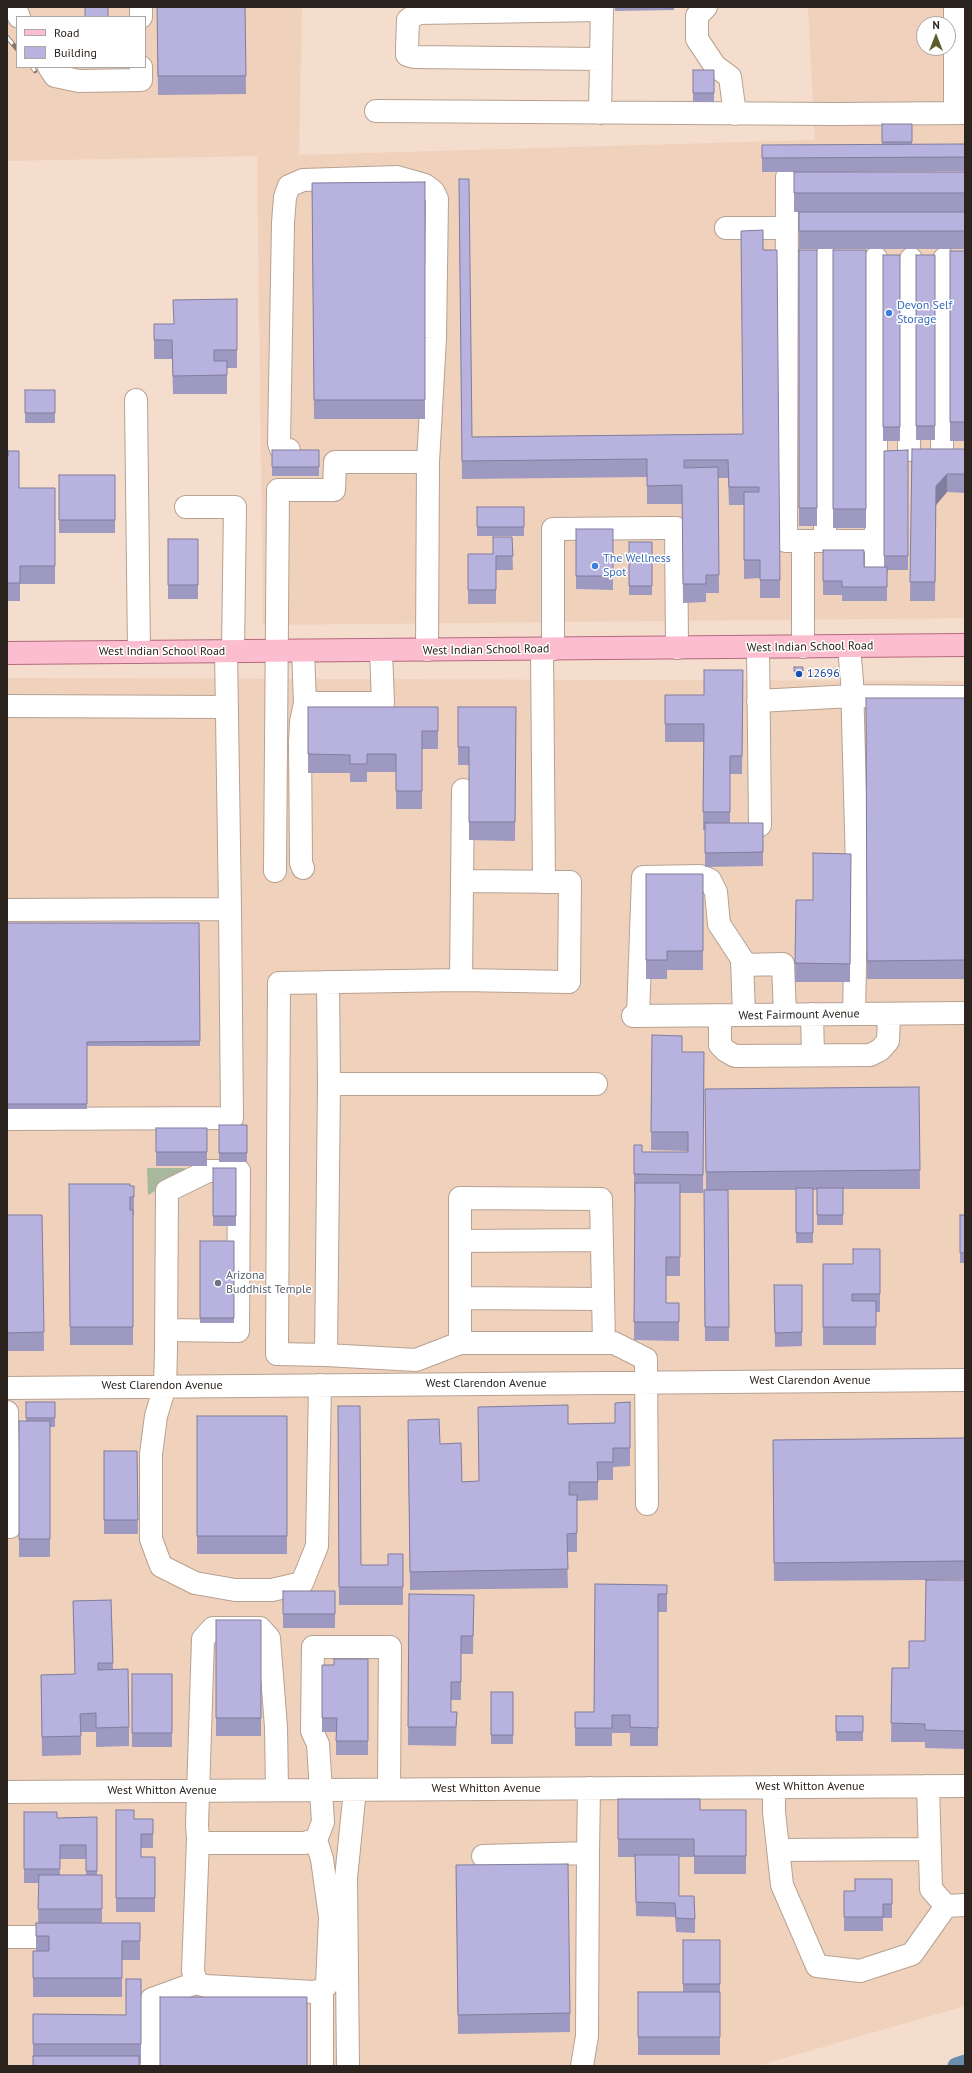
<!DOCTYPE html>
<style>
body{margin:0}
#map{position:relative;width:972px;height:2073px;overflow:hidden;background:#f4ddcc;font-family:"PT Sans",sans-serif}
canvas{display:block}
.frame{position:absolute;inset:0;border:8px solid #2b231d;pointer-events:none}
.legend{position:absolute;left:16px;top:16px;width:130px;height:52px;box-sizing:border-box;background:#fff;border:1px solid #aaa7a5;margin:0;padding:5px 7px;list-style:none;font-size:12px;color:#2b231d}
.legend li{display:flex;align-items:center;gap:8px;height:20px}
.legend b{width:20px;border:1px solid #aaa7a5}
.north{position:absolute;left:916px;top:16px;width:40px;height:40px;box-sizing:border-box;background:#fff;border:1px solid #aaa7a5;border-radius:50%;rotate:0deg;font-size:11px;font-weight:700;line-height:16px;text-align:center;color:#2b231d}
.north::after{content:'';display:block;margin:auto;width:14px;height:18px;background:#5c5b27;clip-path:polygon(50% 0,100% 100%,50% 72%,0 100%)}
</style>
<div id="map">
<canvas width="972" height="2073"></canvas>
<div class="frame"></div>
<ul class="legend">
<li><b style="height:5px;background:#fdbdd0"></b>Road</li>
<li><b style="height:11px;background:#b8b2df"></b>Building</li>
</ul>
<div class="north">N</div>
</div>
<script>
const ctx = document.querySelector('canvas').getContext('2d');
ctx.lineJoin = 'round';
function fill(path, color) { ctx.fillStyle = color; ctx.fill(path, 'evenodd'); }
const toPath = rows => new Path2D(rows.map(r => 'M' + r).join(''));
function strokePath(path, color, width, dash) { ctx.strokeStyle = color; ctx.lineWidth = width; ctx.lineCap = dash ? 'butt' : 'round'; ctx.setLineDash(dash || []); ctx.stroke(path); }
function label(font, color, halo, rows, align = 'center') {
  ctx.font = font + ' "PT Sans",sans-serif'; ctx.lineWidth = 3; ctx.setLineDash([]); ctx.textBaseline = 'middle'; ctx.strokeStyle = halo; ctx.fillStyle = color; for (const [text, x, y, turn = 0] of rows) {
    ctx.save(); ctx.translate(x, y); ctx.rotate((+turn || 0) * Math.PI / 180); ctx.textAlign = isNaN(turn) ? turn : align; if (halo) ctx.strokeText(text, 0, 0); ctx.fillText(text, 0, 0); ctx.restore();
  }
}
const built = toPath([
 [7,7,302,7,299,155,815,140,808,7,965,7,965,618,263,625,257,156,7,161],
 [17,17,145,17,145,67,17,67],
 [924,24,948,24,948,48,924,48],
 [7,678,965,681,965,2006,757,2066,7,2066]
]);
const green = toPath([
 [147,1168,185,1168,185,1175,148,1195]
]);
const canal = toPath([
 [956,2066,965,2063]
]);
const minor = toPath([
 [15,7,19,17],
 [706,7,697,16,697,39,715,66,730,77,735,114],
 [955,7,955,113],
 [141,17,141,7],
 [601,59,414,57,407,55,407,48,408,20,418,13,602,10],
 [49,67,55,76,79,81,141,80,141,67],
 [376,111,835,114,965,113],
 [600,113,602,7],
 [824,177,787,177,786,541,876,541],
 [726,228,787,228],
 [136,400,139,652],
 [942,449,944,259],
 [289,450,281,449,279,443,283,223,285,197,289,186,303,180,397,177,425,185,433,191,437,199,435,338,428,462],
 [909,450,911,259],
 [186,507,235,507,233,651],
 [803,541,803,647],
 [825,541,826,257],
 [876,570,876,258],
 [758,647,760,825],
 [849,647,852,681,857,868,854,1014],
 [542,649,544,882],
 [553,649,553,529,661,528,676,528,677,648],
 [303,651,305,703,383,703,381,651],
 [758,701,852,696,965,697],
 [7,706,227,707],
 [303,868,301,863,300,743,301,722,305,703],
 [275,871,278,490,334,490,335,462,428,462,427,650],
 [463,881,570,882,569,982,461,980,463,790],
 [7,910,230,909,226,651],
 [742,965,783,964,785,1015],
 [461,980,279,983,277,1354,326,1355,329,1084,596,1084],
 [328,982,329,1084],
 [812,1014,813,1055],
 [720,1015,720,1045,726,1051,735,1056,870,1055,880,1050,888,1041,889,1014],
 [633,1016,965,1013],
 [638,1016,643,877,700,876,710,880,716,892,719,924,742,959,744,1015],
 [7,1119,232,1118,230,909],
 [460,1241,602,1240],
 [460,1298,603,1299],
 [166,1330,238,1331,239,1171,208,1171,167,1191,166,1351,165,1386,156,1416,151,1454,151,1539,161,1566,195,1583,235,1590,272,1590,302,1583,317,1546,320,1385],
 [604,1343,601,1199,460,1198,460,1343,614,1343,646,1359,647,1504],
 [326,1355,416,1360,460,1343],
 [7,1388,965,1380],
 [7,1412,10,1527,7,1527],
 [928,1786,931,1889,946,1906,965,1905],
 [774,1787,774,1812,782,1885,817,1966,860,1971,912,1954,946,1906],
 [277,1790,276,1727,269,1638,260,1628,213,1628,203,1639,197,1825,198,1839,202,1843,304,1843,316,1840,323,1822,318,1744,312,1731,313,1647,390,1647,389,1789],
 [7,1792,965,1786],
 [198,1839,193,1971,196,1983,206,1986,314,1992,322,1990,327,1985,330,1917,322,1859,316,1840],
 [778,1850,930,1849],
 [483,1856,588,1853,589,1788],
 [7,1937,66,1937],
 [152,2066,152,1999,196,1983],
 [322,2066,322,1990],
 [348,2066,346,1878,355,1790],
 [582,2066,587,2036,588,1853]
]);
const major = toPath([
 [7,653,965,645]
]);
const rail = toPath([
 [7,37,17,49],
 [32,67,35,71]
]);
const wall = toPath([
 [157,7,245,7,246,94,158,95],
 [615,7,674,7,674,10,615,11],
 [693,70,714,70,714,102,693,102],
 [882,124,912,124,912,145,965,144,965,171,826,172,965,172,965,249,799,249,799,212,794,212,794,172,762,172,762,145,882,145],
 [425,182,425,419,314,419,312,183],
 [459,197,472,437,743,434,763,250,780,580,780,598,760,598,760,578,744,579,744,505,729,505,728,478,718,478,719,593,706,593,706,602,683,603,682,504,647,504,647,477,462,479],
 [799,250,817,250,817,526,799,526],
 [833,250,866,250,866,528,833,528],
 [950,251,965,251,965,441,950,441],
 [883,255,900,255,900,441,883,441],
 [916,255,935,255,935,440,916,440],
 [237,299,237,368,227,368,227,394,173,394,172,359,154,359,154,324,173,324],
 [25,390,55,390,55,423,25,423],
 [912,449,965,449,965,493,947,492,936,505,935,601,910,601],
 [272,450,319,450,319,476,272,476],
 [908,450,908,570,887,570,887,601,842,601,842,595,823,595,823,550,864,567,884,567,884,451],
 [7,456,19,488,55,488,55,584,20,584,20,601,7,601],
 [59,475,115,475,115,533,59,533],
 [477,507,524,507,524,536,477,536],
 [576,529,613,529,613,590,576,589],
 [512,537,513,570,496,570,496,604,468,604,468,554,493,554],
 [168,539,198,585,198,599,168,599],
 [629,542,652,542,652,595,629,595],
 [794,667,803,667,803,676,794,676],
 [743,670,742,774,730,774,730,823,763,823,763,866,705,867,705,830,703,830,704,742,665,742,665,695,704,695],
 [866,698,965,698,965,979,867,979],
 [308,707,438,707,438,749,422,749,422,809,396,809,396,772,367,772,367,782,350,782,350,773,308,773],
 [458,707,516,707,515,841,469,840,469,765,458,765],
 [851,854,850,982,795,982,796,900,813,900],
 [646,874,703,874,703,970,667,970,667,979,646,979],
 [7,923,199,923,200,1046,87,1046,87,1109,7,1109],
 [652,1035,682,1052,704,1052,703,1193,680,1193,680,1276,666,1276,666,1303,679,1303,679,1341,634,1340,635,1193,634,1193,634,1145,642,1152,688,1152,688,1151,651,1150],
 [919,1087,920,1189,843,1189,843,1225,817,1225,817,1190,813,1190,813,1243,796,1243,796,1190,728,1190,729,1341,705,1341,704,1204,706,1190,705,1089],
 [219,1125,247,1125,247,1162,219,1162],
 [156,1128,207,1128,207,1166,156,1166],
 [213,1168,236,1168,236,1226,213,1226],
 [69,1184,134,1186,134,1215,133,1215,133,1345,70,1345],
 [7,1215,42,1215,44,1351,7,1351],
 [960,1215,965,1215,965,1263,960,1263],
 [200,1241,234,1241,234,1323,200,1323],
 [880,1249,880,1312,876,1312,876,1345,823,1345,823,1264,853,1264],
 [774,1285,802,1285,802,1346,775,1347],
 [26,1402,55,1402,55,1427,50,1427,50,1557,19,1557,19,1421,26,1421],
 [630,1402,630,1466,613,1467,613,1480,598,1480,598,1500,577,1501,577,1552,567,1552,568,1588,410,1590,408,1438,440,1444,462,1482,479,1481,568,1424,615,1423,615,1403],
 [338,1406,361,1565,388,1565,403,1554,403,1605,339,1605],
 [197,1416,287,1416,287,1554,197,1554],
 [965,1438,965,1579,928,1580,965,1580,965,1749,925,1748,925,1742,891,1742,892,1668,909,1668,925,1641,926,1580,774,1581,773,1440],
 [104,1451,137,1451,138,1534,104,1534],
 [595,1584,667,1585,667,1612,658,1612,658,1746,630,1746,630,1733,612,1733,612,1746,575,1746,575,1712,594,1712],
 [283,1591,335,1591,335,1628,283,1628],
 [409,1594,474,1595,473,1654,461,1654,461,1700,451,1700,451,1712,457,1712,456,1746,408,1745],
 [111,1600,113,1670,129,1727,129,1746,96,1747,96,1732,81,1732,81,1755,42,1756,41,1675,75,1674,73,1601],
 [216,1620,261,1620,261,1736,216,1736],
 [368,1659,368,1755,336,1755,336,1732,322,1732,322,1665,334,1665],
 [132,1674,172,1674,172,1747,132,1747],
 [491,1692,513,1692,513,1744,491,1744],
 [836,1716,863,1716,863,1741,836,1741],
 [618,1799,700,1810,746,1810,746,1874,694,1874,694,1857,679,1857,679,1896,695,1919,695,1933,676,1932,675,1917,636,1916,635,1857,618,1857],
 [116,1810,134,1819,153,1819,153,1848,141,1848,141,1857,155,1857,155,1912,116,1912],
 [24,1812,57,1818,97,1817,97,1875,102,1875,102,1923,38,1923,39,1883,24,1883],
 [60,1859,86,1859,86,1875,60,1875],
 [456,1865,570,2013,570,2032,458,2034],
 [892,1879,892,1918,883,1918,883,1931,844,1931,844,1891,855,1891],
 [36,1923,140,1923,140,1960,122,1960,122,1997,33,1997,33,1951,36,1951],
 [683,1940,720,1940,720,2055,638,2055,638,1992,683,1992],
 [141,1979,141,2063,33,2066,33,2014,126,2015]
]);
const shadedWall = toPath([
 [947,474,947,492,936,505,935,601,936,486]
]);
const building = toPath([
 [85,7,108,7,108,17,85,17,85,7],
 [157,7,245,7,246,76,158,76,157,7],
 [693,70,714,70,714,93,693,93,693,70],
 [882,124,912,124,912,142,882,142,882,124],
 [965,144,965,157,762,158,762,145,965,144],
 [794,172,965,172,965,193,794,193,794,172],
 [459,179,469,179,472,437,743,434,741,231,763,230,763,250,777,250,780,580,760,580,760,560,744,560,744,492,759,492,759,487,729,487,728,460,684,460,684,468,718,467,719,575,706,575,706,584,683,584,682,485,647,486,647,459,462,461,459,179],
 [425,182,425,400,314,400,312,183,425,182],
 [799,212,965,212,965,231,799,231,799,212],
 [799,250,817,250,817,508,799,508,799,250],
 [833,250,866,250,866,509,833,509,833,250],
 [950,251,965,251,965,422,950,422,950,251],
 [883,255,900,255,900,427,883,427,883,255],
 [916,255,935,255,935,426,916,426,916,255],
 [237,299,237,350,214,350,214,361,227,361,227,375,173,376,172,340,154,340,154,324,174,324,173,300,237,299],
 [25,390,55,390,55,413,25,413,25,390],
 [912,449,965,449,965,474,947,474,936,486,935,582,910,582,912,449],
 [272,450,319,450,319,467,272,467,272,450],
 [908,450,908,556,884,556,884,451,908,450],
 [8,451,19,451,19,488,55,488,55,566,20,566,20,583,7,583,7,456,8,456,8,451],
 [59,475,115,475,115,520,59,520,59,475],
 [477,507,524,507,524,527,477,527,477,507],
 [576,529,613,529,613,576,576,576,576,529],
 [493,537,512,537,513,556,496,556,496,590,468,590,468,554,493,554,493,537],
 [168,539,198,539,198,585,168,585,168,539],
 [629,542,652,542,652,586,629,586,629,542],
 [823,550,864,550,864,567,887,567,887,587,842,587,842,581,823,581,823,550],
 [794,667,803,667,803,671,794,671,794,667],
 [704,670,743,670,742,756,730,756,730,812,703,812,704,724,665,724,665,695,704,695,704,670],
 [866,698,965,698,965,960,867,961,866,698],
 [308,707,438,707,438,731,422,731,422,791,396,791,396,754,367,754,367,764,350,764,350,755,308,754,308,707],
 [458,707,516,707,515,822,469,822,469,747,458,747,458,707],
 [705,823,763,823,763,852,705,853,705,823],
 [813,853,851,854,850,964,795,963,796,900,813,900,813,853],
 [646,874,703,874,703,951,667,951,667,960,646,960,646,874],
 [7,923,199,923,200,1041,87,1042,87,1104,7,1104,7,923],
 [652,1035,682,1036,682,1052,704,1052,703,1175,634,1174,634,1145,642,1145,642,1152,688,1152,688,1132,651,1132,652,1035],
 [919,1087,920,1170,706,1172,705,1089,919,1087],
 [219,1125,247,1125,247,1153,219,1153,219,1125],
 [156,1128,207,1128,207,1152,156,1152,156,1128],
 [213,1168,236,1168,236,1216,213,1216,213,1168],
 [635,1183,680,1183,680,1257,666,1257,666,1303,679,1303,679,1322,634,1322,635,1183],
 [69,1184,130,1184,130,1186,134,1186,134,1197,130,1197,130,1210,133,1210,133,1327,70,1327,69,1184],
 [796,1188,813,1188,813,1233,796,1233,796,1188],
 [817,1188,843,1188,843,1215,817,1215,817,1188],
 [704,1190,728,1190,729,1327,705,1327,704,1190],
 [7,1215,42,1215,44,1332,7,1333,7,1215],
 [960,1215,965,1215,965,1253,960,1253,960,1215],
 [200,1241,234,1241,234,1318,200,1318,200,1241],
 [853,1249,880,1249,880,1294,852,1294,852,1301,876,1301,876,1327,823,1327,823,1264,853,1264,853,1249],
 [774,1285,802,1285,802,1332,775,1333,774,1285],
 [26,1402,55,1402,55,1418,26,1418,26,1402],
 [630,1402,630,1448,613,1448,613,1462,597,1462,598,1482,569,1482,569,1495,577,1495,577,1533,567,1534,568,1569,410,1572,408,1420,439,1419,440,1444,461,1443,462,1482,479,1481,478,1407,568,1405,568,1424,615,1423,615,1403,630,1402],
 [338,1406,360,1406,361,1565,388,1565,388,1554,403,1554,403,1587,339,1587,338,1406],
 [197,1416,287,1416,287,1536,197,1536,197,1416],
 [19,1421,50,1421,50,1539,19,1539,19,1421],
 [965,1438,965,1561,774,1563,773,1440,965,1438],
 [104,1451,137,1451,138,1520,104,1520,104,1451],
 [926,1580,965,1580,965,1731,925,1730,925,1724,891,1723,892,1668,909,1668,909,1641,925,1641,926,1580],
 [595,1584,667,1585,667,1594,658,1594,658,1728,630,1727,630,1715,612,1715,612,1728,575,1728,575,1712,594,1712,595,1584],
 [283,1591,335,1591,335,1614,283,1614,283,1591],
 [409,1594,474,1595,473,1636,461,1636,461,1682,451,1682,451,1712,457,1712,456,1727,408,1727,409,1594],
 [111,1600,113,1663,98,1663,98,1670,128,1669,129,1727,96,1728,96,1713,80,1714,81,1736,42,1737,41,1675,75,1674,73,1601,111,1600],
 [216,1620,261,1620,261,1718,216,1718,216,1620],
 [334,1659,368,1659,368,1741,336,1741,337,1718,322,1718,322,1665,334,1665,334,1659],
 [132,1674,172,1674,172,1733,132,1733,132,1674],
 [491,1692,513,1692,513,1735,491,1735,491,1692],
 [836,1716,863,1716,863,1732,836,1732,836,1716],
 [618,1799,700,1799,700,1810,746,1810,746,1856,694,1856,694,1839,618,1839,618,1799],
 [116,1810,134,1810,134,1819,153,1819,153,1834,141,1834,141,1857,155,1857,155,1898,116,1898,116,1810],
 [24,1812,57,1812,57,1818,97,1817,97,1871,86,1871,86,1845,60,1845,60,1869,24,1869,24,1812],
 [635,1855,679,1855,679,1896,694,1896,695,1919,676,1918,675,1903,636,1902,635,1855],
 [568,1864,570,2013,458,2015,456,1865,568,1864],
 [39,1875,102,1875,102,1909,38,1909,39,1875],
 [855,1879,892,1879,892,1904,883,1904,883,1917,844,1917,844,1891,855,1891,855,1879],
 [36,1923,140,1923,140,1941,122,1941,122,1978,33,1978,33,1951,49,1951,49,1936,36,1936,36,1923],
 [683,1940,720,1940,720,1984,683,1984,683,1940],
 [126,1979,141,1979,141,2044,33,2044,33,2014,126,2015,126,1979],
 [638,1992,720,1992,720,2037,638,2037,638,1992],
 [160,1997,307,1997,307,2066,160,2066,160,1997],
 [33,2056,139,2056,139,2066,33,2066,33,2056]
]);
const markers = [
 [889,313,4,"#3f7fe0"],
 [595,566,4,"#3f7fe0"],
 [799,674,4,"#1a4fb4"],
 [218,1283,4,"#6b7280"]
];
const shopNames = [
 ["Devon Self",897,306],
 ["Storage",897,320],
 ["The Wellness",603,559],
 ["Spot",603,573]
];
const streetNames = [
 ["West Indian School Road",810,647,-1],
 ["West Indian School Road",486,650,-1],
 ["West Indian School Road",162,652],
 ["West Fairmount Avenue",799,1015,-1],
 ["West Clarendon Avenue",810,1381],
 ["West Clarendon Avenue",486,1384],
 ["West Clarendon Avenue",162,1386],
 ["West Whitton Avenue",810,1787],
 ["West Whitton Avenue",486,1789],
 ["West Whitton Avenue",162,1791]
];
const transitNames = [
 ["12696",807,674]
];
const worshipNames = [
 ["Arizona",226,1276],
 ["Buddhist Temple",226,1290]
];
fill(built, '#efd1bc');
fill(green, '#a8b89d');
strokePath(canal, '#6b8eaf', 17);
strokePath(minor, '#b7a191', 24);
strokePath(major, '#b36a7d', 24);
strokePath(minor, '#fff', 22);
strokePath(major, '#fdbdd0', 22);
strokePath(rail, '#837469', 4.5);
strokePath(rail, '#fff', 3, [9]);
fill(wall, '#9e99c0');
fill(shadedWall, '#817d9c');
fill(building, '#b8b2df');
strokePath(building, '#817d9c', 1);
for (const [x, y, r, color] of markers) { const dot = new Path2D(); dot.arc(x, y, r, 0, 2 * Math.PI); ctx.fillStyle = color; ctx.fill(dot); strokePath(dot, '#fff', 1.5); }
label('12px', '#366cbe', '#fff', shopNames, 'left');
label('12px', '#2b231d', '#fff', streetNames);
label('12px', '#164399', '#fff', transitNames, 'left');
label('12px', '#5b616d', '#fff', worshipNames, 'left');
</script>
